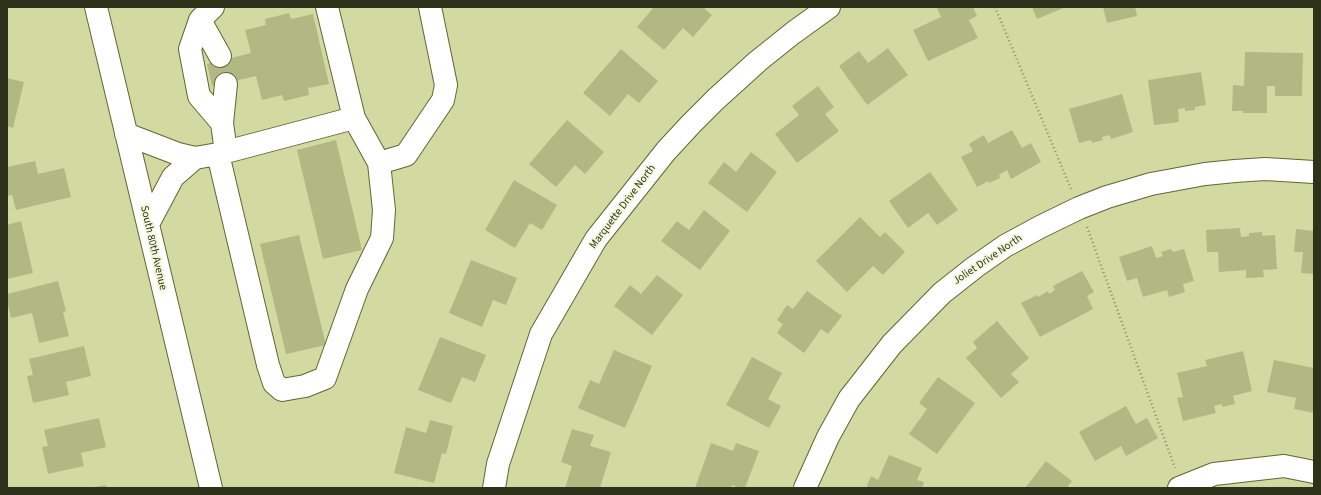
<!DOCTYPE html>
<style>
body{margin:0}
#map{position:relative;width:1321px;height:495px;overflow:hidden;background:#d3daa1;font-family:"Source Sans 3",sans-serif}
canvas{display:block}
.frame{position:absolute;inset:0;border:8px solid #2f321b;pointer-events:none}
</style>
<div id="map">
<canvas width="1321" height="495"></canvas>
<div class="frame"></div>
</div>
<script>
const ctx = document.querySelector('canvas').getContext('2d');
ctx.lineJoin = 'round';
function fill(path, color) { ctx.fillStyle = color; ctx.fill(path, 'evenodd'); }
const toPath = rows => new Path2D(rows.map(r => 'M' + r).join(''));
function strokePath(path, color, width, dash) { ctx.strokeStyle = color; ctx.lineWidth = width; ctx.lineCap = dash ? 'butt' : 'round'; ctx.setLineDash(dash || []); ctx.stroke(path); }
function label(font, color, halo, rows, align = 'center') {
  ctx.font = font + ' "Source Sans 3",sans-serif'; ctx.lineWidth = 4; ctx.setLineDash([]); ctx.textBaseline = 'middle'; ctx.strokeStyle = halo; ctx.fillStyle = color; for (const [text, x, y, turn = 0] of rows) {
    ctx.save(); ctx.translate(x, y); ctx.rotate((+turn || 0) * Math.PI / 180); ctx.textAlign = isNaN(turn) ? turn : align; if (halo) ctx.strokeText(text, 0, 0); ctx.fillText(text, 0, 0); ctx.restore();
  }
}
const building = toPath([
 [654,7,703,7,712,15,693,37,683,28,664,50,637,27],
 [940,7,973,7,977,16,969,20,978,38,928,61,913,30,941,17,937,8],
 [1032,7,1066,7,1037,19],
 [1103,7,1135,7,1137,16,1107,23],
 [289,13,291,19,313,14,329,84,308,88,309,95,284,101,282,95,262,100,256,76,212,86,207,64,251,53,245,30,266,25,265,19],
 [888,48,908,75,867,105,839,66,859,51,868,63],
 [621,49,658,81,639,103,628,94,610,116,583,93],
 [1245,52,1303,53,1302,96,1275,96,1275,86,1267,86,1267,113,1243,113,1243,111,1232,111,1233,85,1244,86],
 [1201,72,1206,105,1195,107,1195,110,1185,111,1185,108,1178,109,1179,122,1154,125,1148,80],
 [7,78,24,82,13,128,7,126],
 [818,86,834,107,825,114,839,131,797,163,775,134,799,115,792,106],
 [1122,94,1133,132,1111,139,1110,135,1102,137,1103,140,1092,143,1091,140,1079,143,1069,109],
 [567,120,604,152,585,174,575,165,556,187,529,164],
 [1012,130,1022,148,1031,143,1041,162,1011,179,1007,170,999,175,1000,178,989,183,988,181,977,187,961,157,973,151,969,144,984,135,988,143],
 [336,140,362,250,323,259,297,150],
 [751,152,777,172,747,212,708,183,724,162,736,172],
 [35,161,38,174,64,168,71,197,16,210,12,195,7,196,7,167],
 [930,172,958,210,937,225,928,213,908,228,889,201],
 [514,180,557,205,542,230,530,223,515,248,485,230],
 [704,210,730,231,700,270,661,241,677,221,689,230],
 [860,217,880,237,885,232,905,252,883,275,873,266,847,292,816,261],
 [21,221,33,273,7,279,7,225],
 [1240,228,1241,237,1249,236,1249,233,1262,232,1262,236,1275,235,1277,269,1263,270,1264,277,1246,278,1246,270,1219,272,1218,252,1207,252,1206,230],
 [1296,229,1314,231,1314,274,1301,273,1303,252,1294,252],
 [299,235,326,345,286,354,260,244],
 [1152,246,1156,258,1163,256,1161,252,1171,249,1173,252,1184,249,1194,281,1183,284,1185,292,1169,297,1167,290,1143,297,1137,278,1127,281,1119,257],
 [471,260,517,278,506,305,493,300,482,327,449,313],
 [1082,271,1094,292,1087,296,1093,309,1040,337,1021,303,1037,295,1038,297,1048,291,1049,294,1055,290,1053,286],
 [657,275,683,295,652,335,614,306,630,285,641,294],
 [58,281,66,311,63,312,69,336,39,343,32,313,11,318,7,300,7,294],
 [807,291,842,316,828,334,821,329,804,353,777,333,783,324,777,320,787,305,793,309],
 [997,321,1029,358,1011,374,1019,382,1001,398,966,358,977,348,973,342],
 [440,337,486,355,475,382,462,377,451,403,418,390],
 [84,346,91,376,66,382,69,395,33,403,27,376,33,375,29,359],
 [614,350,652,366,625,428,578,408,590,380,599,384],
 [1243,351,1252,391,1233,396,1235,404,1222,407,1222,404,1214,406,1216,413,1183,421,1177,398,1183,397,1177,373,1207,366,1205,360],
 [752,357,782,373,768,399,781,406,769,428,726,405],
 [1274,360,1314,368,1314,413,1294,409,1296,398,1267,392],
 [938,377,975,403,937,454,909,434,927,409,919,403],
 [1126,406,1136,424,1147,418,1158,438,1126,456,1121,446,1095,461,1079,432],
 [99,418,106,447,81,453,84,466,48,474,42,447,48,446,44,430],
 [430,420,453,426,446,454,442,453,434,483,394,473,406,427,426,433],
 [572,429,594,435,590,446,611,452,600,488,565,488,572,466,561,462],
 [711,443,733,451,736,443,759,451,745,488,739,488,732,485,731,488,695,488],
 [889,455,922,468,917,480,924,482,922,488,866,488,871,476,878,480],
 [1046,461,1072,481,1067,488,1025,488],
 [106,485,107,488,94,488,94,487]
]);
const minorTunnel = toPath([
 [220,56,226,84]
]);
const path = toPath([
 [995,7,1071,189],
 [1087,227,1175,468]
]);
const minor = toPath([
 [96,7,211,488],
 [213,7,200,20,190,49,199,96,222,123,226,152],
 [327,7,354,118],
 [200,20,220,56],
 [354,118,379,163,384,210,382,238,357,289,325,378,305,386,282,390,274,383,268,365,218,154,354,118],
 [222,123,226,84],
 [126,134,178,154,195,158,218,154],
 [379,163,406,155,443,100,446,85,430,7],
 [148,224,173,177,195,158],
 [494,488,498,464,541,334,596,239,666,151,691,124,716,99,758,61,793,33,829,7],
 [805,488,828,437,849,399,892,344,942,293,975,267,1005,246,1040,227,1079,208,1107,197,1151,184,1205,174,1235,171,1265,169,1314,172],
 [1179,488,1214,474,1284,466,1314,472]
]);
const streetNames = [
 ["Marquette Drive North",623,207,-53],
 ["South 80th Avenue",153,248,77],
 ["Joliet Drive North",988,260,-34]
];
fill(building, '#b2b881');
strokePath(minorTunnel, '#b2b886', 22, [22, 11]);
strokePath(minor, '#616632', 24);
strokePath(path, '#8a8f65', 2.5, [1, 3]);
strokePath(minor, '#fff', 22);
label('11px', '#2f321b', '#f4f8dc', streetNames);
</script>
